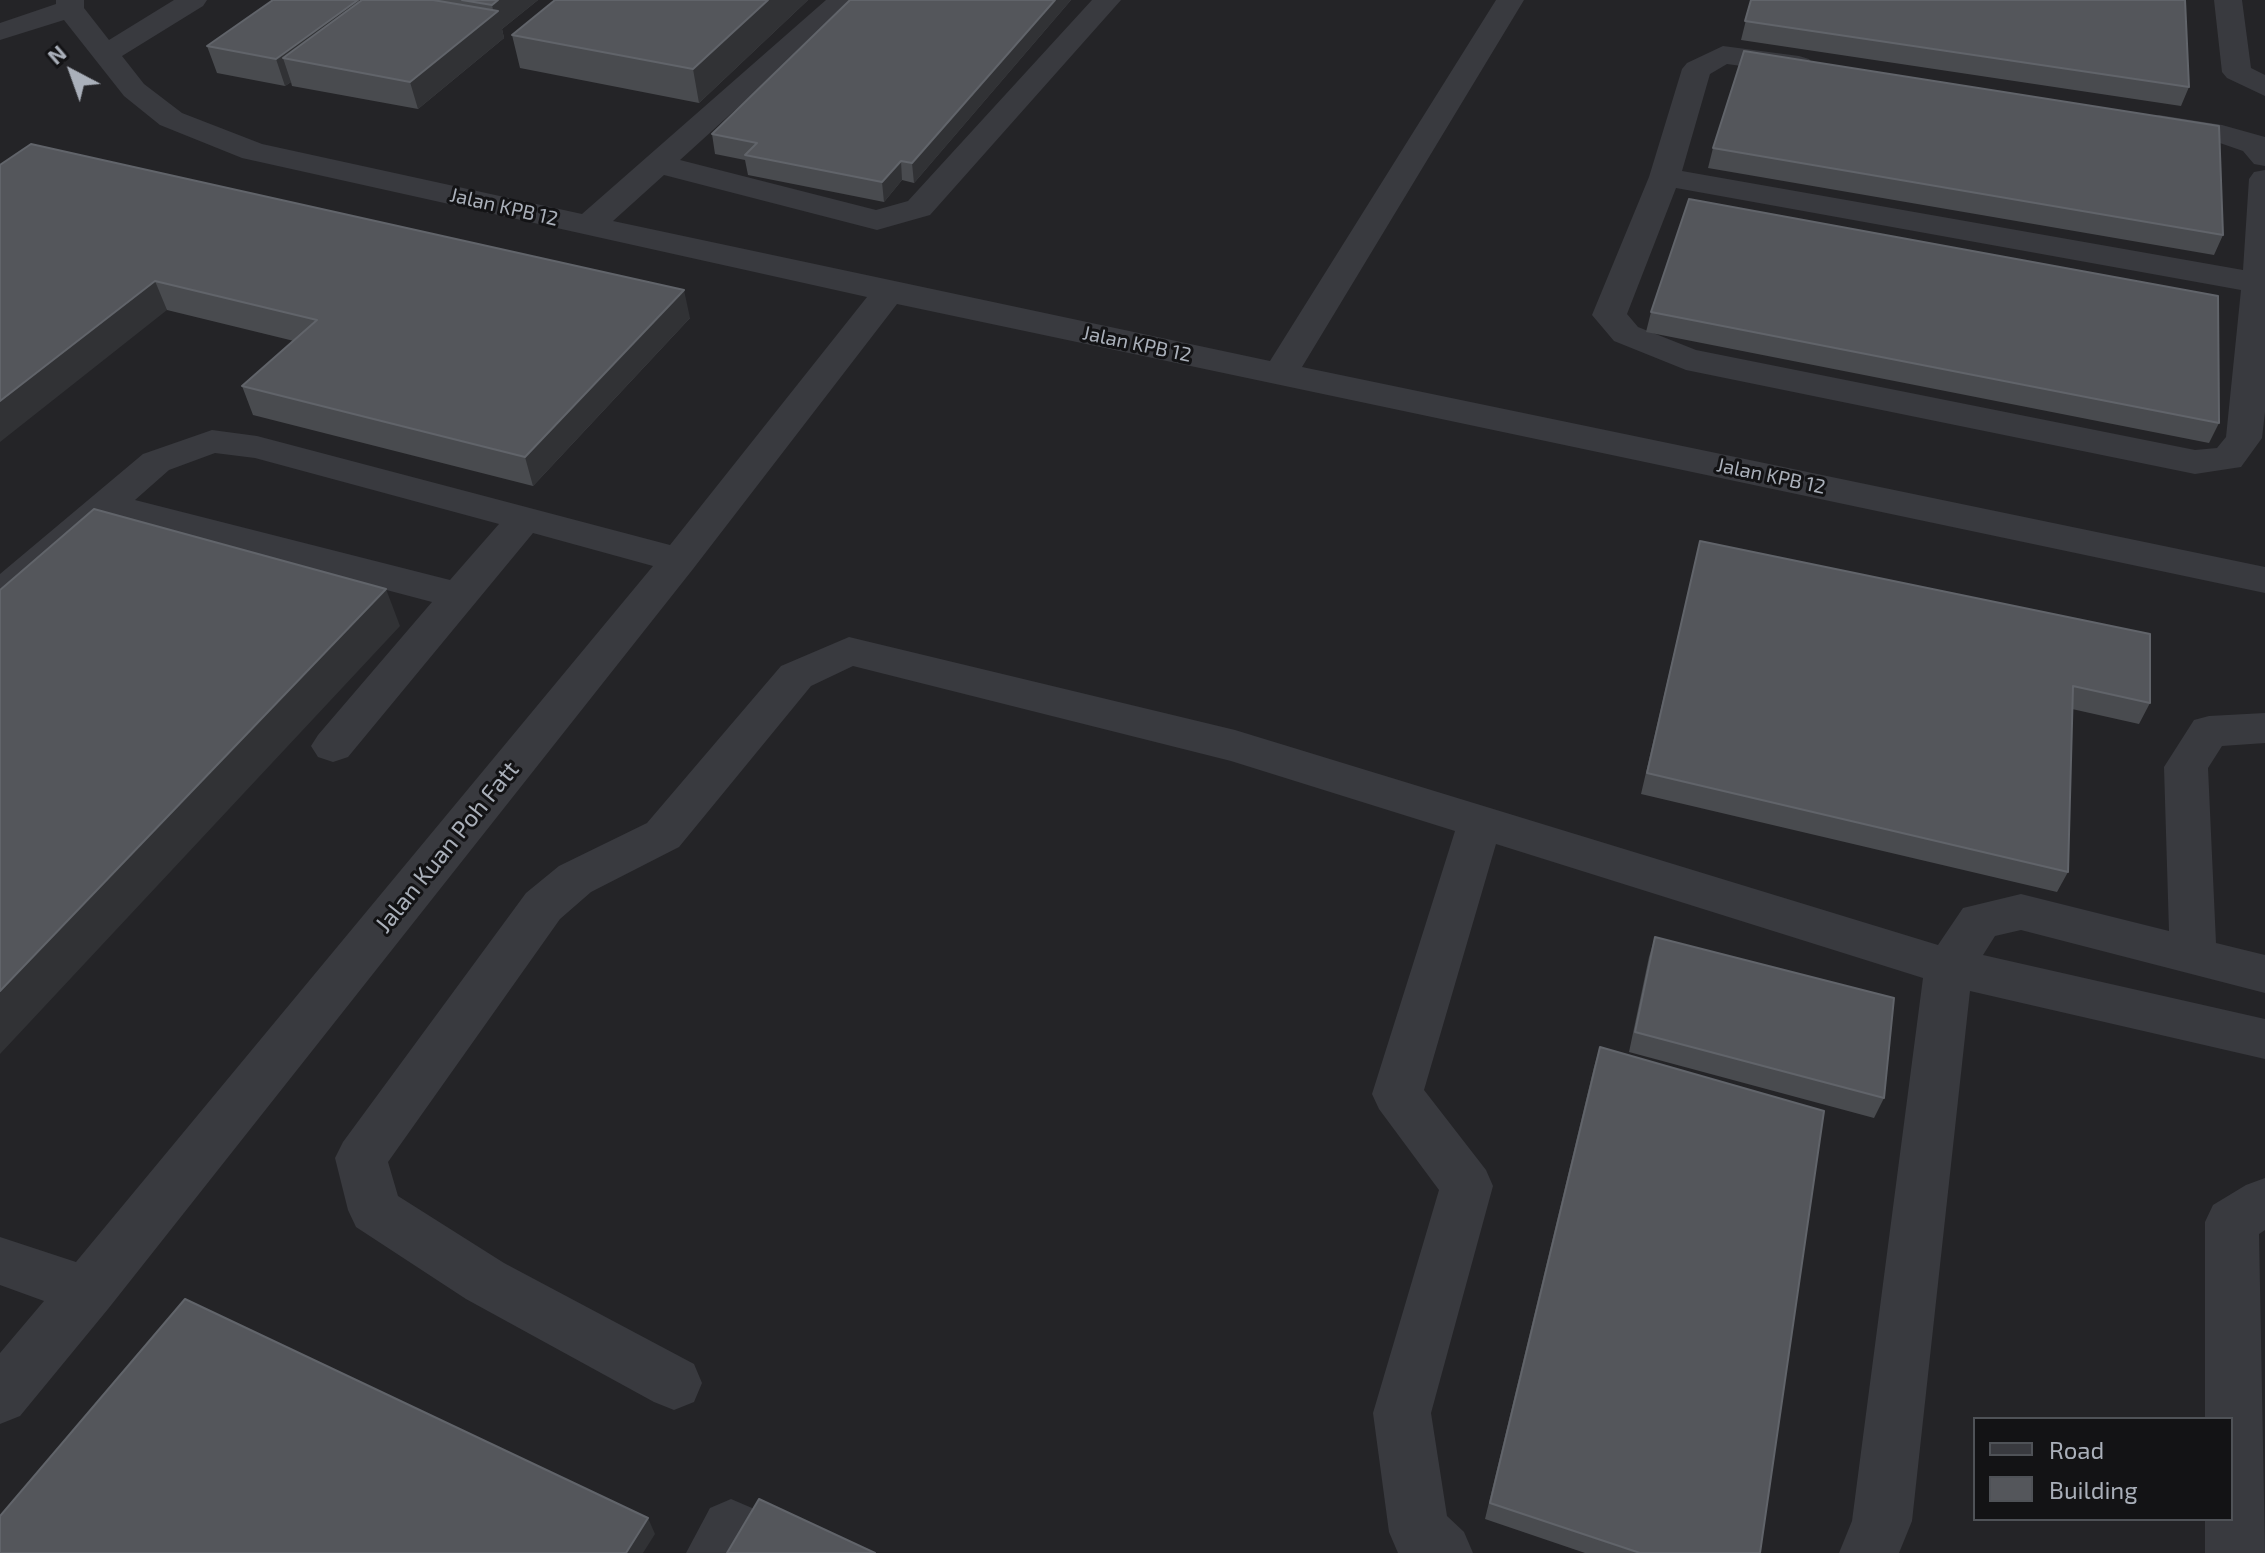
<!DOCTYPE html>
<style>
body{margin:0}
#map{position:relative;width:2265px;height:1553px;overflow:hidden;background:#18181a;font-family:"Exo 2",sans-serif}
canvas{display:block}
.legend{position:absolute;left:1973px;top:1417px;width:260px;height:104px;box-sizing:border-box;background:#131315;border:2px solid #4f5257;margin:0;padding:10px 14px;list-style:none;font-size:24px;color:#aab0ba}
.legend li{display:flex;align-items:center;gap:16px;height:40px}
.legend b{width:40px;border:2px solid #4f5257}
.north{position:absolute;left:32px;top:32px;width:80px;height:80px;-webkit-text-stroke:6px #131315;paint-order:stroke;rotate:319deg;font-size:22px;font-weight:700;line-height:32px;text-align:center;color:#aab0ba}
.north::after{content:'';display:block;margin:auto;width:28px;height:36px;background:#aab0ba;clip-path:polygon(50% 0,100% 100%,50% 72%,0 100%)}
</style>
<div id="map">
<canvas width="2265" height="1553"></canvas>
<ul class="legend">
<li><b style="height:10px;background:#393a3f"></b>Road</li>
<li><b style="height:22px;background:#54565b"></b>Building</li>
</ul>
<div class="north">N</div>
</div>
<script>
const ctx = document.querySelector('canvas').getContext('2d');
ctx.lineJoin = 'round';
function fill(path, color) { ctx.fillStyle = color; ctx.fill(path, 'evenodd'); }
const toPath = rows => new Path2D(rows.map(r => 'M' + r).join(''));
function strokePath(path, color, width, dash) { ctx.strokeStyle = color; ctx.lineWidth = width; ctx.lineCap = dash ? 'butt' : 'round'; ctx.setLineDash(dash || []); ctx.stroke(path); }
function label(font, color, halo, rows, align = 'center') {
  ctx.font = font + ' "Exo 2",sans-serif'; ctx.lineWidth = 6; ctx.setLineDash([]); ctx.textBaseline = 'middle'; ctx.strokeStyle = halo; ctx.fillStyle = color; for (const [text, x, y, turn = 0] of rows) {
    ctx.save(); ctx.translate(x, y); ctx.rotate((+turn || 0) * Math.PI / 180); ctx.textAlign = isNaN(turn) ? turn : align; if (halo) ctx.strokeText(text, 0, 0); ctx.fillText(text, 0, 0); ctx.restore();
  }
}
const built = toPath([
 [0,0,2265,0,2265,1553,0,1553],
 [1975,1419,2231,1419,2231,1519,1975,1519]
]);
const minor = toPath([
 [56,0,84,0,84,8,109,40,174,0,207,0,203,6,122,56,144,84,182,113,262,144,582,214,826,0,856,0,680,160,876,210,908,201,1092,0,1121,0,930,215,877,230,664,175,613,221,1270,361,1496,0,1524,0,1302,367,2265,567,2265,593,897,304,693,569,108,1309,20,1416,0,1424,0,1353,44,1301,0,1285,0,1237,76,1262,653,566,533,533,348,757,333,762,318,757,311,746,318,735,432,602,114,518,14,604,0,608,0,574,143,454,212,430,257,436,670,545,867,297,242,158,160,125,124,96,64,20,0,40,0,23,56,4,56,0],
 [215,453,255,458,499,524,450,580,135,500,169,470,215,453],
 [2214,0,2242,0,2251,68,2265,75,2265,96,2227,78,2222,72,2214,0],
 [1723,46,1799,56,1809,59,1814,65,1809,71,1799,74,1727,64,1710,74,1682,171,2243,270,2249,179,2254,172,2265,170,2265,412,2262,438,2241,467,2195,474,1686,370,1614,341,1592,315,1649,177,1682,69,1687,63,1723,46],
 [1676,188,2241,290,2226,437,2217,448,2195,450,1696,350,1638,327,1627,314,1676,188],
 [2159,115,2222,125,2265,137,2265,166,2254,164,2243,151,2217,142,2148,130,2144,124,2148,118,2159,115],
 [849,637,1235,730,1938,945,1963,908,2021,894,2169,931,2164,767,2194,720,2209,716,2265,713,2265,743,2222,746,2208,768,2216,943,2265,955,2265,993,2021,930,1995,936,1983,955,2265,1019,2265,1059,1970,991,1912,1521,1899,1553,1839,1553,1852,1521,1923,978,1496,844,1424,1090,1486,1170,1493,1186,1431,1413,1447,1516,1464,1532,1473,1553,1398,1553,1389,1532,1373,1413,1439,1190,1379,1109,1372,1094,1455,831,1231,761,853,666,811,686,679,847,591,892,560,919,388,1162,398,1196,504,1263,694,1364,702,1383,694,1402,674,1410,654,1402,466,1299,356,1227,348,1210,335,1158,343,1142,526,893,559,866,647,823,781,666,849,637],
 [2265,1178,2265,1230,2259,1234,2265,1553,2205,1553,2205,1519,2231,1519,2231,1419,2205,1419,2205,1222,2213,1205,2246,1185,2265,1178],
 [731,1499,752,1508,761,1529,750,1553,686,1553,710,1508,731,1499]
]);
const wall = toPath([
 [273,0,538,0,502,29,504,38,418,109,292,86,291,82,285,86,217,73,207,46],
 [808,0,699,103,520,68,512,35],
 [850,0,1071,0,914,183,902,180,884,202,748,175,745,160,715,154,712,134],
 [1751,0,2189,87,2181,106,1741,40],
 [1713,148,2223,235,2214,255,1708,168],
 [0,165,690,318,533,486,253,415,242,386,294,341,167,310],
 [1651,312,2219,423,2209,443,1646,332],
 [1700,541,2150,703,2139,724,2072,709,2068,872,2057,892,1641,794],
 [1655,937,1884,1098,1874,1118,1629,1052,1649,957],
 [1600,1047,1760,1553,1585,1553,1485,1519,1594,1067]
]);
const shadedWall = toPath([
 [358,0,382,0,283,58,291,82,285,86,276,59],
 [498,0,538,0,502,29,504,38,418,109,410,82,494,14,492,5],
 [768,0,808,0,699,103,693,69],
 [1055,0,1071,0,914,183,912,163],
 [901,161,902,180,884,202,882,182],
 [155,281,167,310,0,442,0,401],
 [684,290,690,318,533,486,525,457],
 [386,589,400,626,0,1054,0,991],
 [648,1518,655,1534,643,1553,626,1553]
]);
const building = toPath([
 [273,0,358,0,276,59,207,46,273,0],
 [362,0,433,0,498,11,410,82,283,58,362,0],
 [462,0,498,0,492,5,462,0],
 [555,0,768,0,693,69,512,35,555,0],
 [850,0,1055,0,912,163,901,161,882,182,745,155,757,143,712,134,850,0],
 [1751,0,2185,0,2189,87,1745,21,1751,0],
 [1744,51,2219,126,2223,235,1713,148,1744,51],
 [31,144,684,290,525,457,242,386,317,320,155,281,0,401,0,165,31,144],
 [1689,199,2218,296,2219,423,1651,312,1689,199],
 [94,509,386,589,0,991,0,590,94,509],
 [1700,541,2150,634,2150,703,2073,686,2068,872,1647,773,1700,541],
 [1655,937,1894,998,1884,1098,1635,1032,1655,937],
 [1600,1047,1824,1111,1760,1553,1640,1553,1490,1503,1600,1047],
 [185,1299,648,1518,626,1553,0,1553,0,1516,185,1299],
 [759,1499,875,1553,727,1553,759,1499]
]);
const farStreetnames = [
 ["Jalan KPB 12",504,207,13],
 ["Jalan KPB 12",1137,344,12],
 ["Jalan KPB 12",1771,476,12]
];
const streetNames = [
 ["Jalan Kuan Poh Fatt",447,847,-51]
];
fill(built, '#242427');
fill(minor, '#393a3f');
fill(wall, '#494b4f');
fill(shadedWall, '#313235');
fill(building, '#54565b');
strokePath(building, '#61646a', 2);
label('20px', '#aab0ba', '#131315', farStreetnames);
label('24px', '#aab0ba', '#131315', streetNames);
</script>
